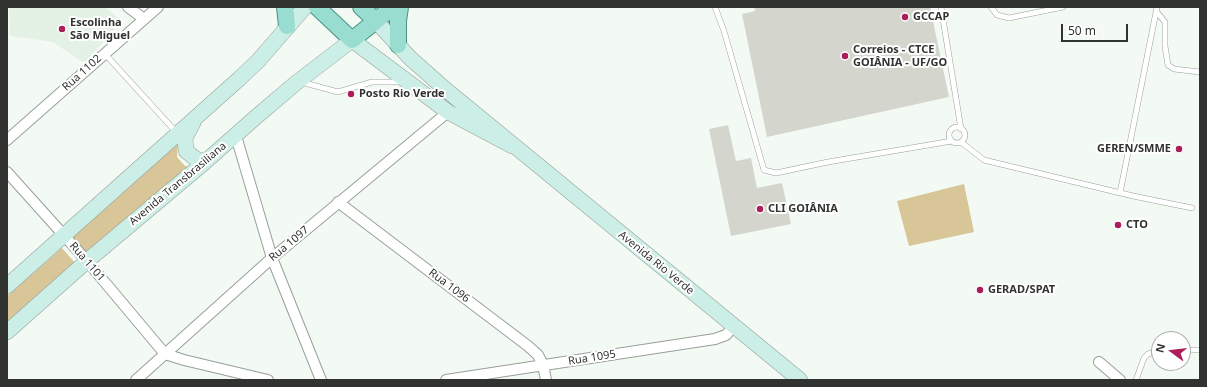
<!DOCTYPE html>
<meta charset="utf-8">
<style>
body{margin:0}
#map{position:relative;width:1207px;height:387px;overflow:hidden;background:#f3faf4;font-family:"Noto Sans",sans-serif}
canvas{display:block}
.frame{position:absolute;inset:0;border:8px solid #313331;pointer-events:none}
.north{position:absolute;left:1151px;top:331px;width:40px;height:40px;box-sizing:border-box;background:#fff;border:1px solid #adadad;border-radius:50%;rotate:285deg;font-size:11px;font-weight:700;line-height:16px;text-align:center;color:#313331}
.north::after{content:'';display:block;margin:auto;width:14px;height:18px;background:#ab1d5b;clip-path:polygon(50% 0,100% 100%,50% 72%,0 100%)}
.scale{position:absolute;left:1061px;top:24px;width:67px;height:18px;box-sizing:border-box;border:2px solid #313331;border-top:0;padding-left:5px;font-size:12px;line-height:14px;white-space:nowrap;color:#313331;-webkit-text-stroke:3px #fff;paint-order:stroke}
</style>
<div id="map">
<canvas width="1207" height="387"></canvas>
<div class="frame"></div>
<div class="north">N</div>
<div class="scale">50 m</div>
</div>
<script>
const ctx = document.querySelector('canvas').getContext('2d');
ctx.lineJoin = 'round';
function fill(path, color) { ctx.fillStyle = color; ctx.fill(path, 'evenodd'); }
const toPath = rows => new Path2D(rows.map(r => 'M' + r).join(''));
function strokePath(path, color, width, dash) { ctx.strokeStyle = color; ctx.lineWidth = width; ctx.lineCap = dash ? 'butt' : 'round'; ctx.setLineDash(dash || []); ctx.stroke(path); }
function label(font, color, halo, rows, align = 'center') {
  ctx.font = font + ' "Noto Sans",sans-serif'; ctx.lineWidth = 4; ctx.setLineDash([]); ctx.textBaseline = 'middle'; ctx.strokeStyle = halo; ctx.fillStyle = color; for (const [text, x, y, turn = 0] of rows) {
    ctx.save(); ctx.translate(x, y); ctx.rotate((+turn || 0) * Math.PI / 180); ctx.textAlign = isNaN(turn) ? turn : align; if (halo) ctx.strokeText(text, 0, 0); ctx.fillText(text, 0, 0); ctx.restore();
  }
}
const built = toPath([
 [9,7,105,7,122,21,84,63,53,42,10,36]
]);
const green = toPath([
 [178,141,177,157,185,166,194,167,86,255,70,237],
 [964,184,974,232,909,246,897,201],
 [62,248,76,264,7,327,7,296]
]);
const building = toPath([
 [754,7,930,7,949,97,767,137,742,14,755,11],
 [728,125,736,161,751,158,757,188,782,183,791,224,731,236,709,129]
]);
const lane = toPath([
 [715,7,724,31,764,170,776,173,828,162,952,141],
 [941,7,961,129],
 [991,7,997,15,1009,18,1063,7],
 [1156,11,1165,22,1165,46,1168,65,1174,69,1200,72],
 [105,54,177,133],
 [301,82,338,92,372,82,400,82],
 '949 135a8 8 0 1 1 16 0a8 8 0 1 1-16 0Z',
 [961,142,984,160,1133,196,1192,208],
 [1120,193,1157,7],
 [1183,350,1200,350],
 [1136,380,1144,358,1148,354,1159,351]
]);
const street = toPath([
 [128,7,144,19],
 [236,136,272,258,321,380],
 [7,140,158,7],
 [7,172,87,261,165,354,184,360,268,380],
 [338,202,528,346,538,355,543,365,546,380],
 [1099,362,1120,380],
 [136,380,272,258,448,112],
 [446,380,715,339,726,335,734,326]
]);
const secondary = toPath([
 [375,20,410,58,445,89,800,380],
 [193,123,185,138,186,151,196,159,205,162],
 [7,286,239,79,258,61,305,7],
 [7,332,87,261,205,162,256,117,296,83,352,40,448,112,512,146]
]);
const primary = toPath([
 [285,7,287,26],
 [317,7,352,40,393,7],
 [361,7,375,20],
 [398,45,398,21,400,7]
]);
const markers = [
 [905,17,4,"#ab1d5b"],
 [62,29,4,"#ab1d5b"],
 [845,56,4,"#ab1d5b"],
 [351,94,4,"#ab1d5b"],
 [1179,149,4,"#ab1d5b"],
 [760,209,4,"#ab1d5b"],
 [1118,225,4,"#ab1d5b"],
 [980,290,4,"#ab1d5b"]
];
const poiNames = [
 ["GCCAP",913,17],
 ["Escolinha",70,23],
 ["São Miguel",70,36],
 ["Correios - CTCE",853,50],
 ["GOIÂNIA - UF/GO",853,63],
 ["Posto Rio Verde",359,94],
 ["GEREN/SMME",1171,149,"right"],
 ["CLI GOIÂNIA",768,209],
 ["CTO",1126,225],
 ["GERAD/SPAT",988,290]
];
const streetNames = [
 ["Rua 1102",82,73,-42],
 ["Avenida Transbrasiliana",178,184,-40],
 ["Rua 1097",289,244,-40],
 ["Rua 1101",87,262,49],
 ["Avenida Rio Verde",656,263,39],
 ["Rua 1096",449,286,37],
 ["Rua 1095",592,358,-9]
];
fill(built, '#e4f1e5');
fill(green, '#d8c699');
fill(building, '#d4d6ce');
strokePath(lane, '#999f99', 6);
strokePath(street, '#999f99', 12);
strokePath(secondary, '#999f99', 16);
strokePath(primary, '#479384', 18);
strokePath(lane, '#fff', 5);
strokePath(street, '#fff', 10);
strokePath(secondary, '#cbeee7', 15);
strokePath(primary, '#98ddd0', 16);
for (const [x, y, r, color] of markers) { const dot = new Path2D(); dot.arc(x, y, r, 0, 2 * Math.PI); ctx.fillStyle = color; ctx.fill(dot); strokePath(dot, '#fff', 1.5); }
label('bold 11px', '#313331', '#fff', poiNames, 'left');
label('11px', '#313331', '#fff', streetNames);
</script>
